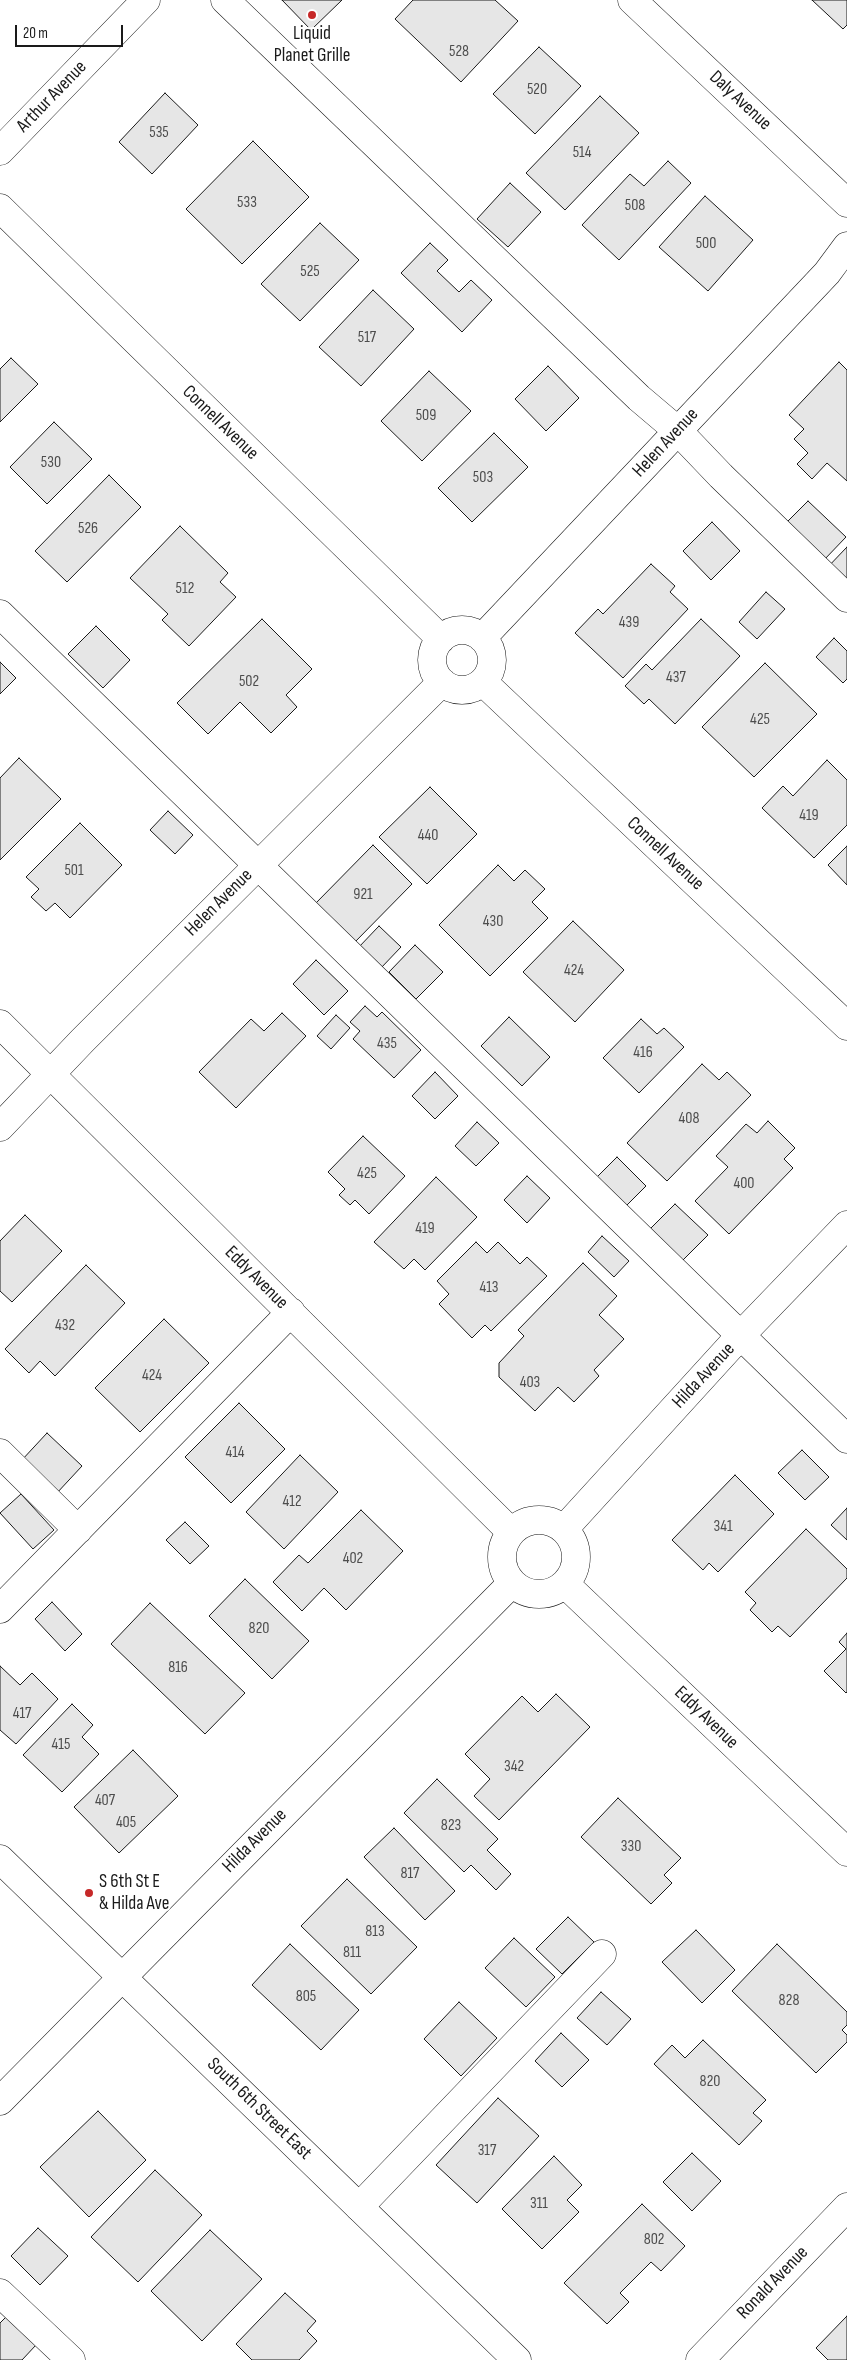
<!DOCTYPE html>
<style>
body{margin:0}
#map{position:relative;width:847px;height:2360px;overflow:hidden;background:#fff;font-family:"Sofia Sans Condensed",sans-serif}
canvas{display:block}
.scale{position:absolute;left:15px;top:25px;width:108px;height:22px;box-sizing:border-box;border:2px solid #1a1a1a;border-top:0;padding-left:6px;font-size:15px;line-height:18px;white-space:nowrap;color:#1a1a1a;-webkit-text-stroke:4px #fff;paint-order:stroke}
</style>
<div id="map">
<canvas width="847" height="2360"></canvas>
<div class="scale">20 m</div>
</div>
<script>
const ctx = document.querySelector('canvas').getContext('2d');
ctx.lineJoin = 'round';
function fill(path, color) { ctx.fillStyle = color; ctx.fill(path, 'evenodd'); }
const toPath = rows => new Path2D(rows.map(r => 'M' + r).join(''));
function strokePath(path, color, width, dash) { ctx.strokeStyle = color; ctx.lineWidth = width; ctx.lineCap = dash ? 'butt' : 'round'; ctx.setLineDash(dash || []); ctx.stroke(path); }
function label(font, color, halo, rows, align = 'center') {
  ctx.font = font + ' "Sofia Sans Condensed",sans-serif'; ctx.lineWidth = 4; ctx.setLineDash([]); ctx.textBaseline = 'middle'; ctx.strokeStyle = halo; ctx.fillStyle = color; for (const [text, x, y, turn = 0] of rows) {
    ctx.save(); ctx.translate(x, y); ctx.rotate((+turn || 0) * Math.PI / 180); ctx.textAlign = isNaN(turn) ? turn : align; if (halo) ctx.strokeText(text, 0, 0); ctx.fillText(text, 0, 0); ctx.restore();
  }
}
const building = toPath([
 [282,0,342,0,311,30,282,0],
 [413,0,495,0,518,21,461,82,395,19,413,0],
 [812,0,847,0,847,25,843,29,812,0],
 [539,47,581,86,535,134,493,94,539,47],
 [165,93,198,125,152,174,119,142,165,93],
 [600,96,639,133,565,210,526,173,600,96],
 [253,141,309,197,242,264,186,209,253,141],
 [668,161,691,183,619,260,582,225,630,174,644,186,668,161],
 [510,183,541,212,508,247,477,219,510,183],
 [705,196,753,240,708,291,659,247,705,196],
 [320,223,359,260,300,321,261,284,320,223],
 [430,243,448,260,437,271,459,292,471,280,492,300,462,332,401,273,430,243],
 [373,290,414,329,361,386,319,347,373,290],
 [11,358,38,384,0,422,0,369,11,358],
 [839,362,847,370,847,481,827,463,812,479,797,464,808,453,794,439,804,429,789,415,839,362],
 [548,366,579,398,546,431,515,399,548,366],
 [429,371,471,411,422,461,381,421,429,371],
 [54,422,92,459,47,504,10,467,54,422],
 [494,433,528,467,472,522,438,488,494,433],
 [109,475,141,507,67,582,35,551,109,475],
 [808,501,846,537,823,561,785,524,808,501],
 [712,522,740,551,711,580,683,551,712,522],
 [180,526,228,573,220,582,236,597,189,646,162,620,168,614,130,578,180,526],
 [847,547,847,591,825,570,847,547],
 [651,564,675,586,670,592,688,609,623,678,575,633,598,609,603,614,651,564],
 [766,592,785,609,757,639,739,622,766,592],
 [262,619,312,669,286,695,297,707,271,733,240,702,208,734,177,703,262,619],
 [701,619,740,656,675,724,649,699,644,704,625,686,646,664,652,670,701,619],
 [96,626,130,660,103,688,68,654,96,626],
 [834,638,847,651,847,679,843,683,816,657,834,638],
 [0,662,16,678,0,694,0,662],
 [765,663,817,714,754,777,702,727,765,663],
 [19,758,61,799,0,860,0,778,19,758],
 [827,760,847,780,847,825,814,858,762,808,783,786,793,796,827,760],
 [430,787,477,834,427,884,379,837,430,787],
 [168,811,193,835,175,854,150,830,168,811],
 [80,823,122,865,70,918,55,903,46,911,31,897,39,889,26,877,80,823],
 [373,845,412,884,353,944,314,905,373,845],
 [847,846,847,885,828,865,847,846],
 [498,865,514,881,525,870,545,889,532,902,548,918,490,976,439,925,498,865],
 [573,921,624,970,575,1022,523,972,573,921],
 [379,926,401,947,380,969,358,948,379,926],
 [415,945,443,972,416,999,389,972,415,945],
 [316,960,348,991,324,1015,293,984,316,960],
 [365,1006,377,1017,382,1012,421,1050,394,1078,353,1039,360,1031,350,1022,365,1006],
 [282,1013,306,1036,236,1108,199,1072,251,1019,264,1031,282,1013],
 [336,1015,350,1028,331,1049,317,1036,336,1015],
 [509,1017,550,1057,522,1086,481,1046,509,1017],
 [641,1019,657,1034,664,1028,684,1047,639,1093,603,1058,641,1019],
 [702,1064,719,1080,727,1072,751,1095,667,1181,627,1143,702,1064],
 [435,1072,458,1096,435,1119,412,1096,435,1072],
 [768,1121,795,1148,784,1159,793,1168,729,1234,695,1201,728,1167,716,1156,746,1124,757,1133,768,1121],
 [477,1122,499,1143,476,1166,455,1146,477,1122],
 [363,1136,405,1176,369,1214,355,1200,350,1205,339,1195,345,1189,328,1172,363,1136],
 [617,1157,646,1186,624,1208,595,1179,617,1157],
 [527,1176,550,1198,527,1223,504,1200,527,1176],
 [436,1177,477,1217,425,1270,414,1259,404,1269,374,1242,436,1177],
 [675,1204,708,1235,681,1262,648,1231,675,1204],
 [25,1215,62,1251,12,1302,0,1291,0,1241,25,1215],
 [602,1236,629,1261,614,1277,588,1252,602,1236],
 [476,1242,487,1253,498,1242,520,1264,527,1257,547,1276,491,1331,485,1325,472,1338,439,1304,449,1294,437,1281,476,1242],
 [583,1263,617,1296,599,1315,624,1339,594,1370,599,1376,574,1402,558,1387,535,1411,499,1377,499,1363,524,1336,518,1330,583,1263],
 [86,1265,125,1303,55,1376,40,1361,29,1373,5,1349,86,1265],
 [164,1319,209,1363,140,1432,95,1388,164,1319],
 [239,1403,285,1449,231,1503,185,1457,239,1403],
 [47,1433,82,1466,56,1494,21,1461,47,1433],
 [802,1450,829,1477,805,1500,778,1473,802,1450],
 [300,1455,338,1492,284,1549,246,1512,300,1455],
 [735,1475,774,1514,718,1572,709,1563,703,1570,672,1540,735,1475],
 [21,1494,54,1530,33,1549,0,1513,21,1494],
 [847,1508,847,1540,831,1525,847,1508],
 [361,1510,403,1551,346,1610,324,1588,302,1611,273,1582,299,1555,308,1563,361,1510],
 [185,1522,209,1546,190,1564,166,1540,185,1522],
 [806,1529,847,1569,847,1578,790,1637,778,1626,772,1632,750,1610,756,1603,745,1592,806,1529],
 [245,1579,309,1641,272,1679,209,1616,245,1579],
 [52,1602,82,1634,65,1651,35,1619,52,1602],
 [150,1603,245,1693,205,1734,111,1644,150,1603],
 [847,1633,847,1692,846,1693,824,1671,846,1649,839,1642,847,1633],
 [0,1666,20,1685,32,1673,58,1699,16,1744,0,1730,0,1666],
 [556,1694,590,1727,499,1820,474,1796,490,1779,465,1754,522,1696,538,1712,556,1694],
 [72,1704,93,1725,82,1737,99,1754,62,1792,23,1755,72,1704],
 [133,1750,178,1796,119,1853,74,1807,133,1750],
 [437,1779,498,1839,487,1850,511,1874,496,1890,471,1865,464,1872,404,1813,437,1779],
 [618,1798,681,1858,664,1875,672,1883,651,1904,581,1837,618,1798],
 [394,1828,455,1891,425,1920,364,1857,394,1828],
 [347,1879,417,1947,371,1994,301,1926,347,1879],
 [568,1917,594,1942,562,1974,536,1949,568,1917],
 [696,1930,735,1970,702,2003,662,1962,696,1930],
 [514,1938,555,1977,526,2007,485,1968,514,1938],
 [290,1944,359,2010,321,2050,252,1985,290,1944],
 [777,1944,847,2012,847,2025,842,2030,847,2035,847,2042,816,2073,732,1991,777,1944],
 [601,1992,631,2019,607,2045,577,2018,601,1992],
 [459,2002,497,2038,461,2076,424,2039,459,2002],
 [561,2033,589,2060,562,2087,535,2061,561,2033],
 [703,2040,766,2100,753,2113,762,2121,739,2145,654,2064,672,2045,685,2058,703,2040],
 [498,2098,539,2136,477,2203,436,2165,498,2098],
 [98,2111,146,2160,89,2217,40,2167,98,2111],
 [692,2153,721,2181,692,2211,663,2182,692,2153],
 [554,2156,582,2185,567,2200,579,2212,542,2249,502,2209,554,2156],
 [155,2170,202,2215,138,2282,91,2237,155,2170],
 [642,2204,685,2246,661,2271,651,2262,620,2293,629,2302,607,2324,564,2283,642,2204],
 [38,2228,68,2256,40,2285,11,2256,38,2228],
 [210,2230,262,2279,202,2341,151,2291,210,2230],
 [285,2293,316,2321,307,2331,317,2341,299,2360,252,2360,236,2344,285,2293],
 [847,2316,847,2360,828,2360,816,2348,847,2316],
 [6,2317,36,2345,22,2360,0,2360,0,2323,6,2317]
]);
const minor = toPath([
 [225,0,639,398,678,431,721,476,847,598],
 [632,0,847,203],
 [0,151,146,0],
 [0,208,441,639],
 [0,614,847,1439],
 '432 660a30 30 0 1 1 60 0a30 30 0 1 1-60 0Z',
 [482,638,827,273,847,246],
 [483,682,847,1026],
 [0,1024,511,1532],
 [0,1127,83,1040,442,682],
 [0,1453,78,1530],
 '502 1557a37 37 0 1 1 74 0a37 37 0 1 1-74 0Z',
 [564,1529,740,1336,847,1225],
 [565,1584,847,1852],
 [0,1609,291,1312],
 [0,2101,512,1583],
 [359,2207,602,1954],
 [0,2293,71,2360],
 [700,2360,847,2207]
]);
const highway = toPath([
 [0,1859,517,2360]
]);
const markers = [
 [312,15,5,"#c62828"],
 [89,1893,5,"#c62828"]
];
const numberNames = [
 ["528",459,52],
 ["520",537,90],
 ["535",159,133],
 ["514",582,153],
 ["533",247,203],
 ["508",635,206],
 ["500",706,244],
 ["525",310,272],
 ["517",367,338],
 ["509",426,416],
 ["530",51,463],
 ["503",483,478],
 ["526",88,529],
 ["512",185,589],
 ["439",629,623],
 ["437",676,678],
 ["502",249,682],
 ["425",760,720],
 ["419",809,816],
 ["440",428,836],
 ["501",74,871],
 ["921",363,895],
 ["430",493,922],
 ["424",574,971],
 ["435",387,1044],
 ["416",643,1053],
 ["408",689,1119],
 ["425",367,1174],
 ["400",744,1184],
 ["419",425,1229],
 ["413",489,1288],
 ["432",65,1326],
 ["424",152,1376],
 ["403",530,1383],
 ["414",235,1453],
 ["412",292,1502],
 ["341",723,1527],
 ["402",353,1559],
 ["820",259,1629],
 ["816",178,1668],
 ["417",22,1714],
 ["415",61,1745],
 ["342",514,1767],
 ["407",105,1801],
 ["405",126,1823],
 ["823",451,1826],
 ["330",631,1847],
 ["817",410,1874],
 ["813",375,1932],
 ["811",352,1953],
 ["805",306,1997],
 ["828",789,2001],
 ["820",710,2082],
 ["317",487,2151],
 ["311",539,2204],
 ["802",654,2240]
];
const poiNames = [
 ["Liquid",312,34],
 ["Planet Grille",312,56],
 ["S 6th St E",99,1882,"left"],
 ["& Hilda Ave",99,1904,"left"]
];
const streetNames = [
 ["Arthur Avenue",52,97,-46],
 ["Daly Avenue",740,101,43],
 ["Connell Avenue",220,423,44],
 ["Helen Avenue",666,443,-47],
 ["Connell Avenue",665,854,43],
 ["Helen Avenue",219,903,-45],
 ["Eddy Avenue",256,1278,45],
 ["Hilda Avenue",704,1376,-47],
 ["Eddy Avenue",706,1718,44],
 ["Hilda Avenue",255,1841,-45],
 ["South 6th Street East",259,2109,44],
 ["Ronald Avenue",773,2283,-46]
];
fill(building, '#e6e6e6');
strokePath(building, '#1a1a1a', 1);
strokePath(minor, '#1a1a1a', 29);
strokePath(highway, '#1a1a1a', 29);
strokePath(minor, '#fff', 28);
strokePath(highway, '#fff', 28);
for (const [x, y, r, color] of markers) { const dot = new Path2D(); dot.arc(x, y, r, 0, 2 * Math.PI); ctx.fillStyle = color; ctx.fill(dot); strokePath(dot, '#fff', 2); }
label('16px', '#4d4d4d', null, numberNames);
label('19px', '#1a1a1a', '#fff', poiNames);
label('19px', '#1a1a1a', '#fff', streetNames);
</script>
